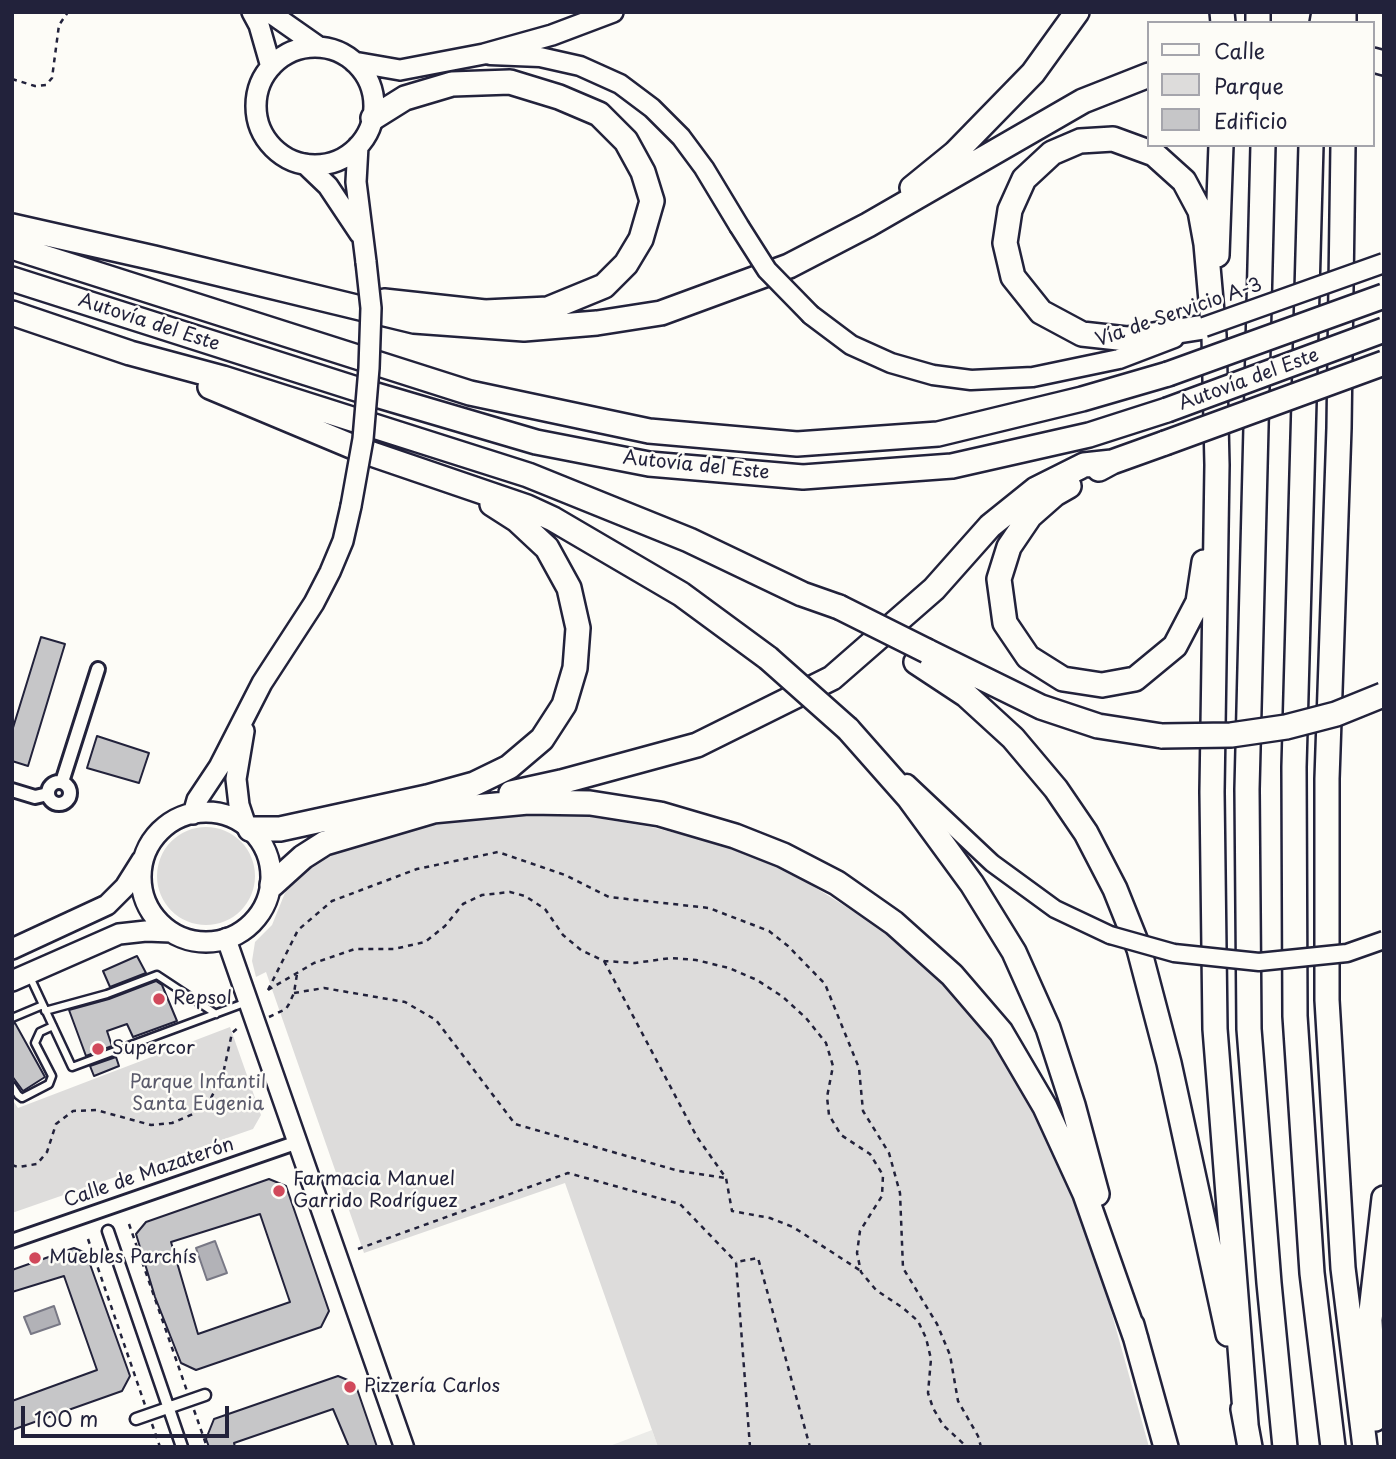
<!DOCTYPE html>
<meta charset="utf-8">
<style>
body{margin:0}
#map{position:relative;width:1396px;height:1459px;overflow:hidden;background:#fdfcf7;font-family:"Playpen Sans",sans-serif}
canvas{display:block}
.frame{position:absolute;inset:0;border:14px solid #22223b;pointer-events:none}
.legend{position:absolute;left:1147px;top:21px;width:228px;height:126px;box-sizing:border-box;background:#fdfcf7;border:2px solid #a5a5ac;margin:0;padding:9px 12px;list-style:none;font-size:21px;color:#22223b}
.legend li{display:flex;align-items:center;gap:14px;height:35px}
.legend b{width:35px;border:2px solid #a5a5ac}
.scale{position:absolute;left:21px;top:1406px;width:208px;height:32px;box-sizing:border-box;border:4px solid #22223b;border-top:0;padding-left:9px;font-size:21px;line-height:24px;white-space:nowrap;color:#22223b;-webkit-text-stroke:5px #fdfcf7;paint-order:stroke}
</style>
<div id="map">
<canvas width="1396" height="1459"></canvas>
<div class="frame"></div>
<ul class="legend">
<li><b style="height:9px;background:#fdfcf7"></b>Calle</li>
<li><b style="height:19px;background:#dddcdb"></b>Parque</li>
<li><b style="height:19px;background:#c6c6c8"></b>Edificio</li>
</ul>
<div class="scale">100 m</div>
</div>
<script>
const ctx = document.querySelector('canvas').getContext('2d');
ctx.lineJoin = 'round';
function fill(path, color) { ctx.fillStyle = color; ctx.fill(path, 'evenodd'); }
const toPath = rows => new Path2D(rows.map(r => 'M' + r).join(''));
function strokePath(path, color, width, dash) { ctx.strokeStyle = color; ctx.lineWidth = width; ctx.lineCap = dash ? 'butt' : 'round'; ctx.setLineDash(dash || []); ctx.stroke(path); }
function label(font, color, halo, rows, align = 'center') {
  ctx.font = font + ' "Playpen Sans",sans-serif'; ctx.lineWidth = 5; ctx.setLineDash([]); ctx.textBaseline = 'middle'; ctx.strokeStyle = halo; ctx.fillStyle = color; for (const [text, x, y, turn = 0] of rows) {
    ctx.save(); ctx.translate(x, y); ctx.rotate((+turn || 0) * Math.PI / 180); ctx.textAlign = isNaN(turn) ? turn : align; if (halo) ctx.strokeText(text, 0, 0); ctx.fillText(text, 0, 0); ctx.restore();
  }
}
const built = toPath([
 [652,1430,658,1447,607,1447]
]);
const green = toPath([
 [517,813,573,814,651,827,725,845,800,878,880,928,943,980,993,1037,1034,1109,1084,1214,1149,1447,658,1447,565,1183,364,1253,266,972,256,977,252,961,255,942,272,925,291,878,328,847,451,818],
 '157 876a49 49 0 1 1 98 0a49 49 0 1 1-98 0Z',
 [230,1027,261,1115,253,1129,12,1213,12,1099,18,1108]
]);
const water = toPath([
 [215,1241,227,1273,207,1280,196,1248,215,1241],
 [54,1306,60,1324,31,1334,24,1317,54,1306]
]);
const building = toPath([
 [41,637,65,644,28,766,12,761,12,731,41,637],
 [97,736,149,753,139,783,87,768,97,736],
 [137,956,146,973,110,987,103,971,137,956],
 [156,981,162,985,177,1021,133,1037,127,1024,107,1031,112,1046,86,1056,69,1010,109,999,156,981],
 [15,1023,45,1077,23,1091,12,1076,12,1024,15,1023],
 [116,1057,119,1066,94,1076,90,1066,116,1057],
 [269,1179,286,1186,329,1311,321,1327,196,1370,181,1363,155,1297,136,1234,146,1222,269,1179],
 [260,1214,290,1302,198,1334,171,1242,260,1214],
 [74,1248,86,1253,130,1376,122,1391,12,1430,12,1401,97,1370,64,1276,12,1292,12,1270,74,1248],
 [338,1376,355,1383,377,1447,349,1447,333,1409,234,1443,235,1447,209,1447,206,1439,214,1419,338,1376]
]);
const path = toPath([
 [12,79,35,86,46,85,52,78,59,25,68,12],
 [604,961,697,1137,726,1178,732,1211,770,1218,793,1227,861,1271],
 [268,990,298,930,332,901,417,869,498,852,565,875,609,897,709,908,769,931,788,946,825,984,859,1068,863,1111,889,1153,900,1193,903,1268,937,1324,950,1355,958,1401,978,1436,981,1447],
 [268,990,314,963,355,949,394,949,425,942,445,926,463,904,482,895,510,892,525,896,545,909,563,935,581,950,604,961,635,963,671,958,696,960,729,968,757,980,783,997,806,1018,826,1043,833,1066,827,1097,829,1115,841,1135,870,1154,883,1175,882,1196,860,1231,857,1253,861,1272,876,1290,903,1308,918,1321,926,1338,931,1359,928,1393,933,1408,943,1425,967,1447],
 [294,993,324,988,405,1002,436,1020,515,1124,679,1171,726,1178],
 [269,1017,286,1009,289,1004,294,993,297,974],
 [12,1165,18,1167,37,1164,47,1152,56,1124,73,1111,96,1110,151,1125,172,1123,193,1114,211,1098,223,1074,232,1033,239,1027],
 [129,1224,187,1391],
 [88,1239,145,1405],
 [358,1249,568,1173,680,1204,736,1262],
 [194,1410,207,1447],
 [152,1424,160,1447],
 [750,1447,736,1262,758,1258,810,1447]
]);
const service = toPath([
 [30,977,72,1067,247,1002],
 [45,1011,107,994,157,975,216,1014],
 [12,1018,43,1005],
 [12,1086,18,1095,22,1098,49,1084,52,1076,35,1043,40,1032,53,1026]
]);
const pedestrian = toPath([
 [108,1231,182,1447],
 [136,1419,205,1395]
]);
const minor = toPath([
 [62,782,98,669],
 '48 793a11 11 0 1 1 22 0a11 11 0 1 1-22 0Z',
 [12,790,35,797,48,794],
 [12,1241,298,1142]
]);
const tertiary = toPath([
 [907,783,992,863,1055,909,1110,935]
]);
const secondary = toPath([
 [490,55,540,57,580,66,620,84,652,108,681,137,704,168,739,226],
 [811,315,851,345,891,363,933,375,971,380,1033,377,1119,359,1174,338],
 [226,938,404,1447]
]);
const primary = toPath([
 [252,12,259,25,271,67],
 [269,12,319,47],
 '256 106a59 59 0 1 1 118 0a59 59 0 1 1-118 0Z',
 [354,62,400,70,484,54,552,35,613,12],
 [358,146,356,182,366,262],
 [305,164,328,186,360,234],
 [244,731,236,779,239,805,246,826],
 '141 877a65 65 0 1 1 130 0a65 65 0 1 1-130 0Z',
 [193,814,197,800,219,767,262,683,314,603,330,572,343,541,351,506],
 [12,949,107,905,125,887,142,860],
 [12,981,119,934,146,931,171,932]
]);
const motorway = toPath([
 [1222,12,1223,23],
 [1258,12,1258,23],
 [1344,12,1344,23],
 [1322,23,1324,12],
 [1373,60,1384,63],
 [373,118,405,98,452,84,510,82,559,97,599,114,626,141,643,172,652,201,641,239,626,264,604,286,548,309,485,312,384,301],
 [1263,145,1247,789,1249,1029,1269,1283,1285,1447],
 [1311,145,1294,767,1295,1016,1312,1273,1333,1447],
 [1343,145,1339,428,1327,779,1327,1000,1343,1268,1365,1447],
 [912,188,955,153,1033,73,1077,12],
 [12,226,154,258,414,321,524,329,597,323,661,313,789,266,868,225,1083,101,1149,75],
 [12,247,470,393,649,431,797,444,938,434,1082,399,1168,374],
 [1217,255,1221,145],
 [12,279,366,392,536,442,649,464,803,477,952,466,1089,435,1167,410],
 [12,313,130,353,223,378,528,475,689,540,802,594,839,607],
 [1204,327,1127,339,1082,334,1041,312,1013,277,1005,243,1010,210,1024,179,1052,153,1080,141,1113,139,1154,154,1184,181,1200,211,1206,244,1214,335,1217,465,1212,792,1215,1029,1246,1424],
 [210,387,363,451,527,507,553,519,681,594,768,658],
 [1099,469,1112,462,1165,443],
 [1069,486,1055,494,1030,516,1009,547,999,579,1005,623,1028,657,1063,679,1102,685,1135,679,1175,646,1198,602,1204,562],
 [927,651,1041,707,1098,726,1162,736],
 [916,662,966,695,1013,738,1056,789,1086,833,1115,889,1139,949,1169,1063,1228,1334],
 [848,729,909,798,972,884,1014,952,1048,1028,1073,1105,1097,1194],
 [511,793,561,782,697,745,832,678,934,589,990,526,1036,489,1084,465,1112,462],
 [432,811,528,802,590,803,660,814,735,836,783,855,837,883,894,923,952,975,1001,1032,1045,1107,1085,1194,1136,1339],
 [250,829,280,829,427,797,474,784,509,767,542,739,564,705,575,668,578,628,569,588,547,548,517,520,492,504],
 [272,885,303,857,325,843,447,807],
 [1132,1325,1166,1447],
 [1243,1409,1250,1447],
 [1375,1419,1370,1320,1384,1198]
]);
const tertiaryBridge = toPath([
 [1110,935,1174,953,1259,962,1347,953,1384,940]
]);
const secondaryBridge = toPath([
 [739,226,767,270,811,315],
 [1204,327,1384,263]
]);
const primaryBridge = toPath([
 [351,506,363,439,369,368,371,308,366,262]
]);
const motorwayBridge = toPath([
 [1168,374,1384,296],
 [1167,410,1384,330],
 [1165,443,1384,363],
 [839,607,927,651],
 [768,658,848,729],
 [1162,736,1231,735,1286,727,1336,714,1383,695]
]);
const markers = [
 [159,999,7,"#d1495b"],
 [98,1049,7,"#d1495b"],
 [279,1191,7,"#d1495b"],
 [35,1258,7,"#d1495b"],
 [350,1387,7,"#d1495b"]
];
const streetNames = [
 ["Vía de Servicio A-3",1179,313,-19],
 ["Autovía del Este",149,323,18],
 ["Autovía del Este",1249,380,-20],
 ["Autovía del Este",696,466,6],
 ["Calle de Mazaterón",149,1173,-19]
];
const poiNames = [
 ["Repsol",173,999],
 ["Supercor",112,1049],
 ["Farmacia Manuel",293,1180],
 ["Garrido Rodríguez",293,1202],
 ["Muebles Parchís",49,1258],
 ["Pizzería Carlos",364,1387]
];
const parkNames = [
 ["Parque Infantil",198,1083],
 ["Santa Eugenia",198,1105]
];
fill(built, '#ecece9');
fill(green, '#dddcdb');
fill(water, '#b2b2b7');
strokePath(water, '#787885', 2);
fill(building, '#c6c6c8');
strokePath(building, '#22223b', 2);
strokePath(service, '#22223b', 11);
strokePath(pedestrian, '#22223b', 15);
strokePath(minor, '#22223b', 18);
strokePath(tertiary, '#22223b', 21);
strokePath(secondary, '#22223b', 23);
strokePath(primary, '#22223b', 24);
strokePath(motorway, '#22223b', 28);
strokePath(path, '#22223b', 2.5, [5, 5]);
strokePath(service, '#fdfcf7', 6);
strokePath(pedestrian, '#fdfcf7', 10);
strokePath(minor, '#fdfcf7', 12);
strokePath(tertiary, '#fdfcf7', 16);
strokePath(secondary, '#fdfcf7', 18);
strokePath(primary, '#fdfcf7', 19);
strokePath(motorway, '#fdfcf7', 23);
strokePath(tertiaryBridge, '#22223b', 21, []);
strokePath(secondaryBridge, '#22223b', 23, []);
strokePath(primaryBridge, '#22223b', 24, []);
strokePath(motorwayBridge, '#22223b', 28, []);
strokePath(tertiaryBridge, '#fdfcf7', 16);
strokePath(secondaryBridge, '#fdfcf7', 18);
strokePath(primaryBridge, '#fdfcf7', 19);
strokePath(motorwayBridge, '#fdfcf7', 23);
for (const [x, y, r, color] of markers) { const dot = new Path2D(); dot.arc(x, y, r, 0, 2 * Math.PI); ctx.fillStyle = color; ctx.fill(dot); strokePath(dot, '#fdfcf7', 2.5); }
label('19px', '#22223b', '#fdfcf7', streetNames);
label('19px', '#22223b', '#fdfcf7', poiNames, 'left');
label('19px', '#5a5a6b', '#fdfcf7', parkNames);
</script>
